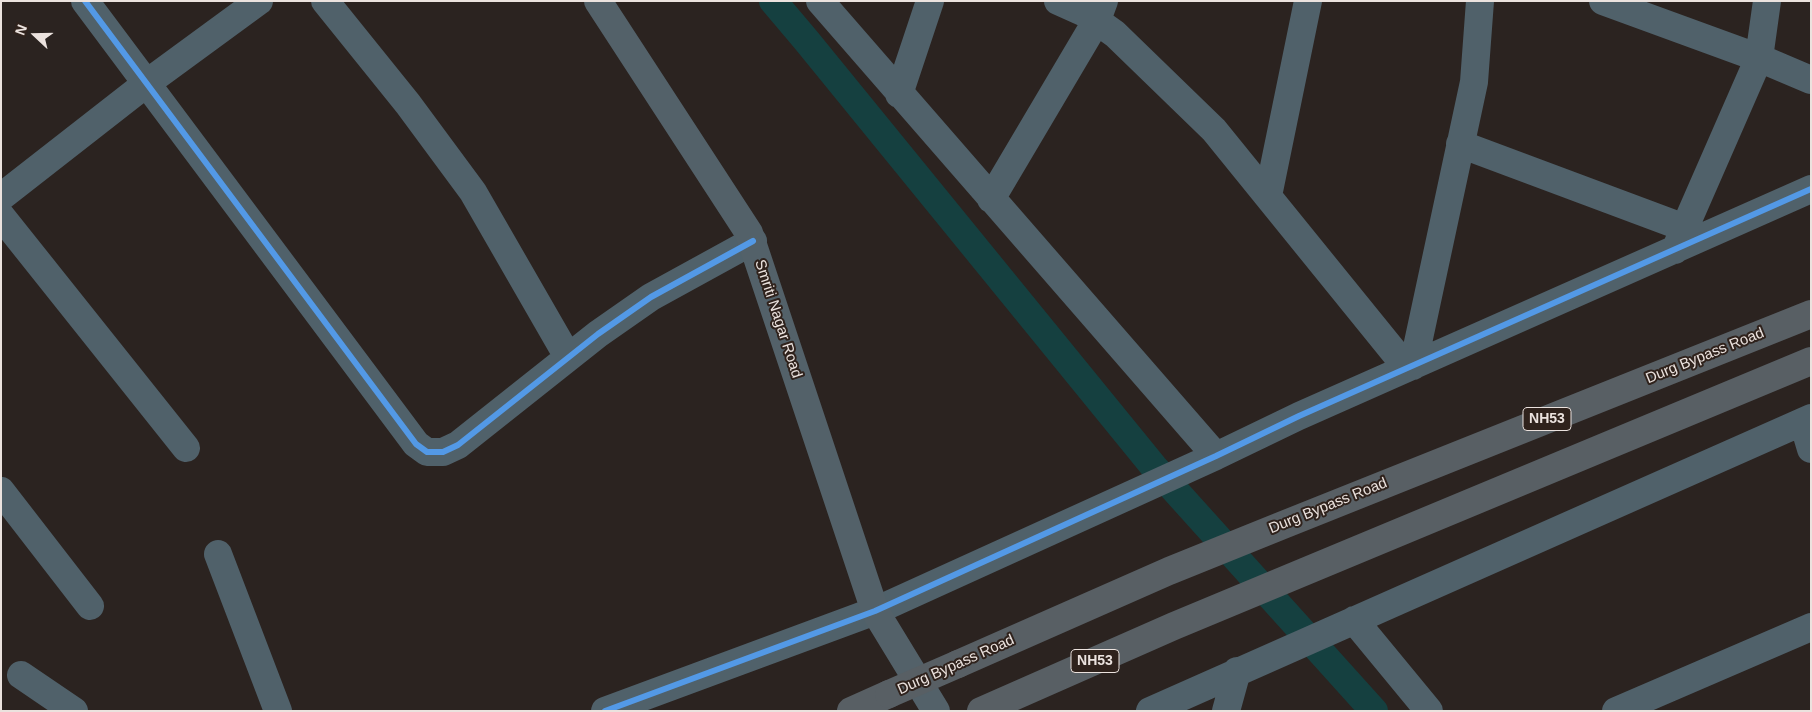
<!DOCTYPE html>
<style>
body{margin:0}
#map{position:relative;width:1812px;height:712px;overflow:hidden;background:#2b2320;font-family:Helvetica,sans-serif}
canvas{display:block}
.frame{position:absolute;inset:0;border:2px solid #ebe2de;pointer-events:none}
.north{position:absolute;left:10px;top:10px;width:50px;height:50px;-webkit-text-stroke:4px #2f221c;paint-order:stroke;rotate:291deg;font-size:14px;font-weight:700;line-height:20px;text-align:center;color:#ebe2de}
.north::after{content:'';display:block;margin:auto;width:18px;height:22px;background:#ebe2de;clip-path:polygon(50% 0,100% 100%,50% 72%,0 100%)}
</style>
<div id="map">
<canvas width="1812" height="712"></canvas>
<div class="frame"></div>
<div class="north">N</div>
</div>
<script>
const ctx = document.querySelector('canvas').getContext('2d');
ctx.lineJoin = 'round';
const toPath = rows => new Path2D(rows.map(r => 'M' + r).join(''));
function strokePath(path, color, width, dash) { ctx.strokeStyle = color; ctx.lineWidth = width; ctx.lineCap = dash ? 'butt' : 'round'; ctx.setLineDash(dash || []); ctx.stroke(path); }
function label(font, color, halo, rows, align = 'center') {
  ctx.font = font + ' Helvetica,sans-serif'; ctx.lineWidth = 4; ctx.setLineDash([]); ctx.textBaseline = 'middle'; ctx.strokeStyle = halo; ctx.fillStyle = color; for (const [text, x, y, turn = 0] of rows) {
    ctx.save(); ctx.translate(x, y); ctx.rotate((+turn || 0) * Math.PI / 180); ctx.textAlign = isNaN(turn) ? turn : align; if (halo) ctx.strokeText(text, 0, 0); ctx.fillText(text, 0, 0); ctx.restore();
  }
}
const canal = toPath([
 [773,1,806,40,1154,467,1374,711]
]);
const minor = toPath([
 [85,1,416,444,427,452,443,452,458,445,598,334,651,297,753,241],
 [325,1,408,104,473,192,568,357],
 [820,1,1216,456],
 [1058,1,1087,14,1115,34,1214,130,1407,368],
 [1603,1,1759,58,1811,80],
 [899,94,930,1],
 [1460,144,1685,228],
 [1268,196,1308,1],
 [1,197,147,83,259,1],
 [991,199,1097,20,1104,1],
 [1,216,186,448],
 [1675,250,1759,58,1767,1],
 [1413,366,1474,82,1480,1],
 [1803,422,1811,449],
 [1,491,90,606],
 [218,554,278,711],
 [1354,620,1429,711],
 [21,675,74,711],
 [605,711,875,611,1216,456,1299,416,1811,189],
 [1150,711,1811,418],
 [1226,711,1237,671],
 [1616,711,1811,627]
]);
const major = toPath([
 [598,1,749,233,875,611,936,711]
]);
const highway = toPath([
 [958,664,1169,571,1283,525,1811,314],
 [851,711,889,694],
 [981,711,1174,626,1811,361]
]);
const highwayBridge = toPath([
 [889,694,958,664]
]);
const cycleway = toPath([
 [85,1,416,444,427,452,443,452,458,445,598,334,651,297,753,241],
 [605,711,875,611,1216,456,1299,416,1811,189]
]);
const shields = [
 [1547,419,48],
 [1095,661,48]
];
const shieldNames = [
 ["NH53",1547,419],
 ["NH53",1095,661]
];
const streetNames = [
 ["Smriti Nagar Road",778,319,72],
 ["Durg Bypass Road",1705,356,-22],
 ["Durg Bypass Road",1328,506,-22],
 ["Durg Bypass Road",956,665,-24]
];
strokePath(canal, '#154040', 28);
strokePath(minor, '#50616a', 28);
strokePath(major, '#536169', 28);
strokePath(highway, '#585f64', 28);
strokePath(highwayBridge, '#585f64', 28);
strokePath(cycleway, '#5399e6', 6);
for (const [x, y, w] of shields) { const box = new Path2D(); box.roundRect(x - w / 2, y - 11.5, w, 23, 4); ctx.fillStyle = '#2f221c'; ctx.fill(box); strokePath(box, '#ebe2de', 1); }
label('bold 14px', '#ebe2de', null, shieldNames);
label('15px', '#ebe2de', '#2f221c', streetNames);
</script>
